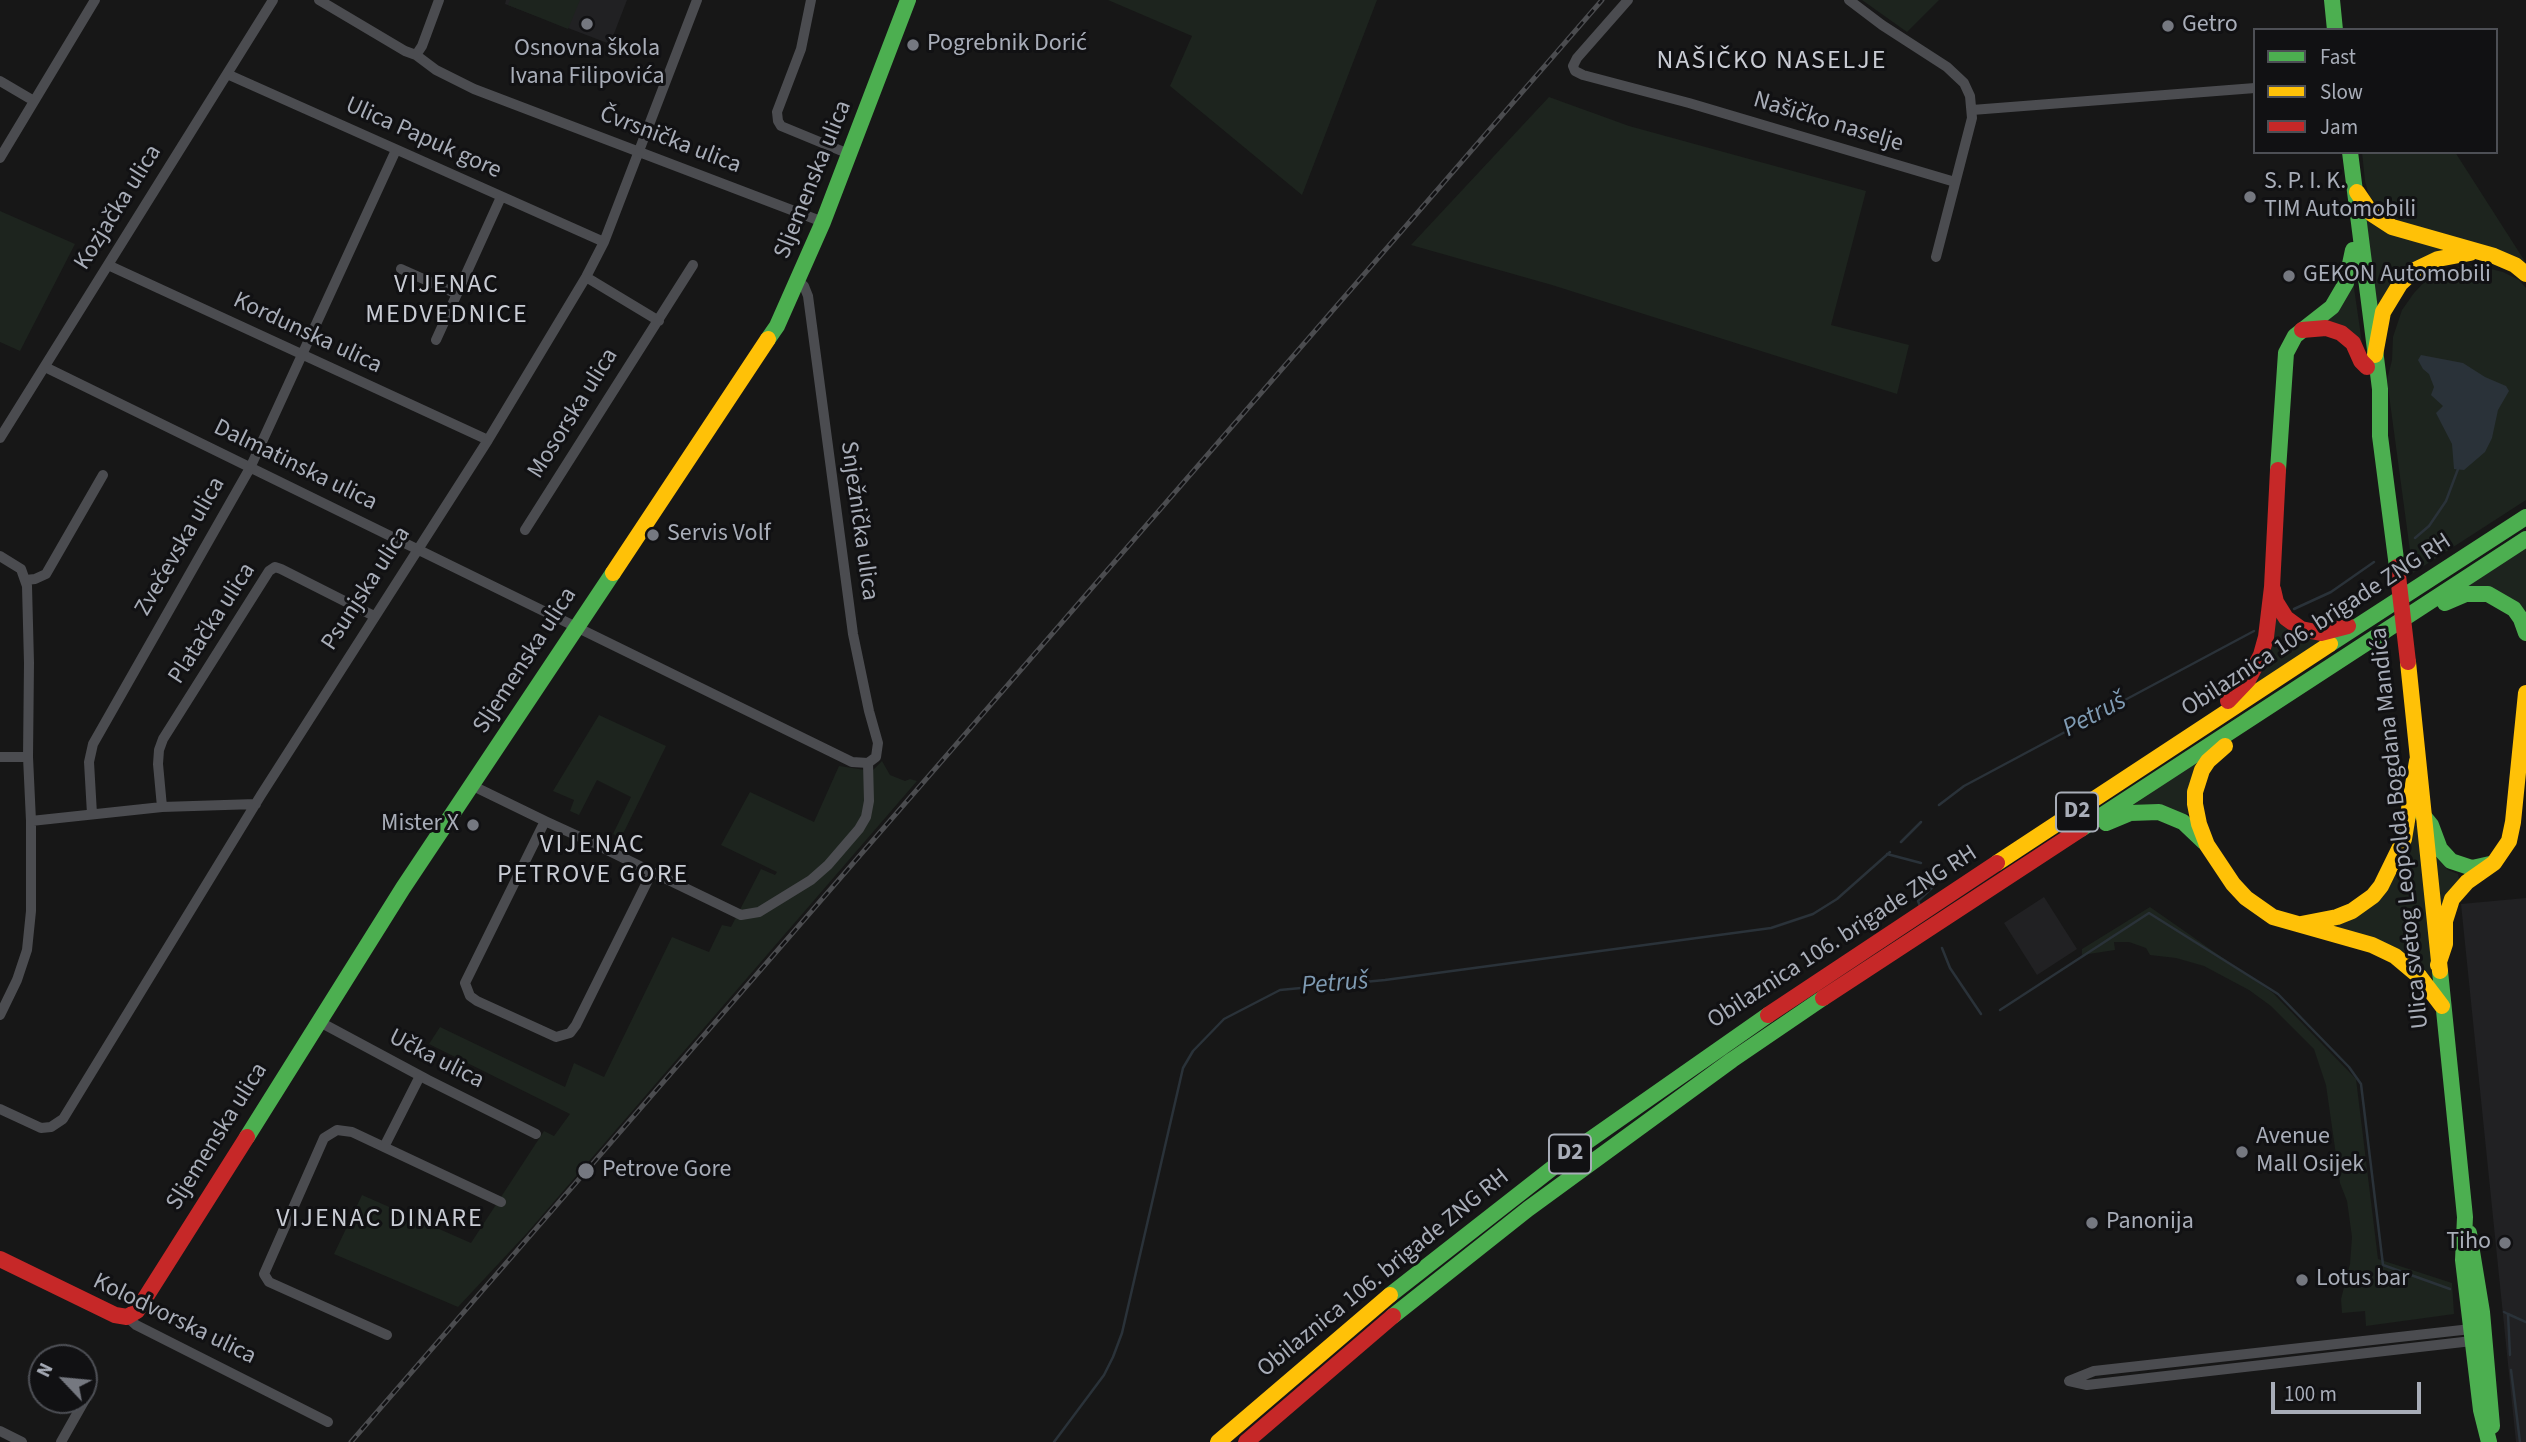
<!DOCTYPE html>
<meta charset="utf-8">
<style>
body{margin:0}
#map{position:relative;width:2526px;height:1442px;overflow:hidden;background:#171717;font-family:"Source Sans 3",sans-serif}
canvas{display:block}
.legend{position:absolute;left:2253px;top:28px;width:245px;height:126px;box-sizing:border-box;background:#111113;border:2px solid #4d4f55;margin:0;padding:9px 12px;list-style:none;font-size:21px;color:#a8adb8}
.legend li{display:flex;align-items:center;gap:14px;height:35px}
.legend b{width:35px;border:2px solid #4d4f55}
.north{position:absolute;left:28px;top:1344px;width:70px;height:70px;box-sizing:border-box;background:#111113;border:2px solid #4d4f55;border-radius:50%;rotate:296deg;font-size:19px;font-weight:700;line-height:28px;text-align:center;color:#a8adb8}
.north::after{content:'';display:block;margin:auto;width:24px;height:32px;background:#757880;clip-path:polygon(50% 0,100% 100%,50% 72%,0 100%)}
.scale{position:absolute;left:2271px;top:1382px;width:150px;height:32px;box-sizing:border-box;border:4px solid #a8adb8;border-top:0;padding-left:9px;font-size:21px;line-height:24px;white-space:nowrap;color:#a8adb8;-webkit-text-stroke:5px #111113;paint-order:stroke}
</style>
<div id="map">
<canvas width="2526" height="1442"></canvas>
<ul class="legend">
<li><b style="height:9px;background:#4caf50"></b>Fast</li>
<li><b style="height:9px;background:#ffc107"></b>Slow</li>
<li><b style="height:9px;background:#c62828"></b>Jam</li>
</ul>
<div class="north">N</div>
<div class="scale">100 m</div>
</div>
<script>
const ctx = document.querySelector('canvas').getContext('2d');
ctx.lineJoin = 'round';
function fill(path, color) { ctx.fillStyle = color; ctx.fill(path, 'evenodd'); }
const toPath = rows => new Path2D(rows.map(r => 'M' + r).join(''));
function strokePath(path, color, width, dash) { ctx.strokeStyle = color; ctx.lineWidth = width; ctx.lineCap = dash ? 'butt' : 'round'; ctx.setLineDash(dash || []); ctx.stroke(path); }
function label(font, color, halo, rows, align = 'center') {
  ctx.font = font + ' "Source Sans 3",sans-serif'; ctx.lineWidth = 6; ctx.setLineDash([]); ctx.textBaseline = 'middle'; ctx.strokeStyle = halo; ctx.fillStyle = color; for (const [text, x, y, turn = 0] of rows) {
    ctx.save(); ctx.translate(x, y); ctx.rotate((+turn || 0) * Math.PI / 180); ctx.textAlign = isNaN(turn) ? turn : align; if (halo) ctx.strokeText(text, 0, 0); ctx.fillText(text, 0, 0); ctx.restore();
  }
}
const built = toPath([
 [506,0,627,0,610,44,505,4],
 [2044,897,2077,949,2037,975,2004,923],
 [2526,898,2526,1442,2516,1442,2461,904]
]);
const green = toPath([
 [510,0,580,0,568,29,508,5],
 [1108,0,1377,0,1302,195,1170,86,1192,36],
 [1862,0,1939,0,1907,32],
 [1549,97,1629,126,1866,191,1831,325,1909,345,1897,394,1552,285,1411,245],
 [2362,152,2455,152,2526,263,2409,227,2388,214,2369,196,2365,181],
 [0,211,75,244,20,351,0,342],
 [2363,213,2450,248,2375,315],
 [2475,265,2503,272,2519,280,2526,288,2526,500,2413,573,2387,380,2392,360,2393,337,2402,310,2414,293,2429,277,2449,268],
 [2353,281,2362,343,2321,324],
 [2526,545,2526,619,2460,589],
 [2272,616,2326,639,2243,696],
 [599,715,666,746,621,838,613,834,631,797,597,780,579,815,570,811,574,800,553,791],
 [2203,756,2189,814,2125,811],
 [882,761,890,775,905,781,910,779,917,781,527,1233,458,1307,334,1254,362,1195,471,1243,544,1131,554,1136,570,1114,429,1044,440,1027,565,1087,574,1063,604,1077,672,937,709,952,722,925,731,927,761,869,775,875,777,872,721,845,750,792,814,822,839,766,872,771],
 [2414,824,2420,825,2433,978,2321,926,2366,909],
 [2431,852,2448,870,2458,874,2460,884,2439,916],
 [2150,907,2273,993,2356,1079,2378,1259,2452,1283,2454,1314,2366,1326,2365,1311,2342,1313,2341,1299,2350,1264,2352,1237,2347,1201,2340,1183,2326,1085,2314,1049,2271,1006,2249,990,2204,966,2176,958,2150,955,2146,948,2129,942,2114,942,2115,950,2082,955,2082,949]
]);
const water = toPath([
 [2421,355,2463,363,2485,377,2506,386,2509,391,2498,410,2492,438,2485,452,2464,470,2454,469,2452,444,2436,413,2443,406,2431,395,2434,387,2429,374,2423,369,2418,360]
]);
const stream = toPath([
 [2415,538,2429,526,2446,501,2458,469],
 [2294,609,2331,592,2374,562],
 [1939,805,1964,786,2254,631],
 [1901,842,1921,822],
 [1887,854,1921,863],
 [1920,906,1918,901,1934,886,1932,878],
 [1942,948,1950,968,1981,1014],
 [2000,1010,2149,913,2278,994,2349,1067,2361,1084,2383,1265,2450,1289],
 [2504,1312,2508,1314,2510,1355],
 [2508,1314,2526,1322],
 [2511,1370,2520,1442],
 [1054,1442,1104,1375,1113,1357,1122,1333,1183,1068,1193,1051,1224,1019,1280,990,1385,980,1771,928,1813,914,1837,899,1890,852]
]);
const street = toPath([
 [319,0,405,51,416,55,436,70,474,89,823,222],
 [811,0,801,49,777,112,778,121,781,126,849,154],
 [1628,0,1577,58,1573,66,1575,71,1583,75,1689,103,1955,182],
 [1849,0,1882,25,1947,67,1964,83,1970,96,1972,118,1936,257],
 [416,55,422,46,439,0],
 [227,74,604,242],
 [0,81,34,101],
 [1972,110,2255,88],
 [0,158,95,0],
 [108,265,488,440],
 [401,269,457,294],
 [586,277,659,321],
 [798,281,804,286,808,296,853,634,869,711,878,743,876,757,868,763],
 [436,340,501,197],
 [45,367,852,762,868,763],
 [0,438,273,0],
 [525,530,693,265],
 [0,556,21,569,27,586,29,663,28,757,31,821,31,911,27,950,17,980,0,1015],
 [26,580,35,579,46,574,103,475],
 [0,757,28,757],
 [471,785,545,821,593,843,652,872,576,1025,570,1033,556,1037,477,1001,470,996,465,983,545,821],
 [162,807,158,764,159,750,163,739,269,571,275,567,281,569,374,616],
 [92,814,89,762,93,744,250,468,396,150],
 [31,821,162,807,256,804],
 [652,872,741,915,759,912,811,880,828,865,859,829,866,817,869,801,868,763],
 [318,1021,428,1080,536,1134],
 [0,1109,41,1128,51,1127,63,1119,261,795,488,440,586,277,604,242,697,0],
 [384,1147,420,1076],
 [127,1317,136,1325,328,1422],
 [2471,1329,2479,1329,2484,1333,2472,1341,2087,1385,2069,1381,2094,1371,2471,1329],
 [387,1335,269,1282,264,1274,324,1138,337,1130,352,1132,501,1202],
 [0,1431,22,1442],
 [61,1442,87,1396]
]);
const fast = toPath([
 [2332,0,2335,30],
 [2350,152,2380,389,2380,436,2397,567],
 [768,339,777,326,823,222,908,0],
 [2278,470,2286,353,2295,336,2332,307,2346,283,2353,250],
 [2445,603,2466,594,2488,594,2514,609,2521,619,2526,633],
 [2330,644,2526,517],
 [2422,814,2431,825,2440,849,2451,861,2472,868,2490,864],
 [2106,823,2130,813,2159,812,2183,822,2204,842],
 [2081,829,2526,539],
 [2440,971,2465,1217,2463,1260,2481,1410,2489,1442],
 [247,1137,403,888,613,573],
 [2469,1233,2482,1312,2492,1426],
 [1390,1295,1578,1148,1768,1015],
 [1393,1316,1528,1209,1732,1060,1823,998]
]);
const slow = toPath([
 [2357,192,2372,214,2392,227,2494,256,2515,265,2526,274],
 [2375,355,2383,312,2400,284,2415,270,2438,259,2470,253],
 [613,573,768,339],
 [2408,662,2440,971],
 [2225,746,2208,761,2202,770,2195,792,2195,804,2199,824,2207,845,2233,884,2246,898,2273,917,2372,945,2395,956,2420,977,2442,1006],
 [1997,863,2330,644],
 [2301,924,2337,917,2352,911,2373,896,2381,886,2404,839,2417,761],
 [2438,965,2445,944,2445,921,2452,899,2467,882,2494,863,2509,841,2513,822,2526,693],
 [1218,1442,1390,1295]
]);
const jam = toPath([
 [2302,330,2326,328,2341,333,2353,343,2361,361,2367,367],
 [2273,589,2276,602,2286,618,2301,629,2321,633,2348,626],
 [2228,701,2248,680,2261,655,2266,637,2272,587,2278,470],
 [1823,998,2081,829],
 [1768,1015,1997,863],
 [0,1259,115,1315,127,1317,137,1311,247,1137],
 [1246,1442,1393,1316]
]);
const rail = toPath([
 [351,1442,1602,0]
]);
const jamBridge = toPath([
 [2397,567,2408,662]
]);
const markers = [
 [587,24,7,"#757880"],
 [2168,26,7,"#757880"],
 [913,45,7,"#757880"],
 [2250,197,7,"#757880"],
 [2289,276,7,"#757880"],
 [653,535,7,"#757880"],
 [473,825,7,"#757880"],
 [2242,1152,7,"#757880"],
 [586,1171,9,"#757880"],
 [2092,1223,7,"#757880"],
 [2505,1243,7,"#757880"],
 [2302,1280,7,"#757880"]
];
const shields = [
 [2077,812,42],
 [1570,1154,42]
];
const shieldNames = [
 ["D2",2077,812],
 ["D2",1570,1154]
];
const poiNames = [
 ["Getro",2182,26],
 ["Pogrebnik Dorić",927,45],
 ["Osnovna škola",587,50,"center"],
 ["Ivana Filipovića",587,78,"center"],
 ["S. P. I. K.",2264,183],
 ["TIM Automobili",2264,211],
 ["GEKON Automobili",2303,276],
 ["Servis Volf",667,535],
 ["Mister X",459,825,"right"],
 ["Avenue",2256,1138],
 ["Mall Osijek",2256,1166],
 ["Petrove Gore",602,1171],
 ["Panonija",2106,1223],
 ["Tiho",2491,1243,"right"],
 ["Lotus bar",2316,1280]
];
const streetNames = [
 ["Našičko naselje",1828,123,17],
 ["Ulica Papuk gore",423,139,24],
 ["Čvrsnička ulica",670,141,21],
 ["Sljemenska ulica",814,180,-68],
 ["Kozjačka ulica",119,208,-58],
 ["Kordunska ulica",307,334,25],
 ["Mosorska ulica",574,414,-58],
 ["Dalmatinska ulica",295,466,26],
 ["Snježnička ulica",858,521,82],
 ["Zvečevska ulica",181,547,-60],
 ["Psunjska ulica",367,589,-57],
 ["Platačka ulica",213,624,-57],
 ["Obilaznica 106. brigade ZNG RH",2317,626,-33],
 ["Sljemenska ulica",526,661,-57],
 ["Ulica svetog Leopolda Bogdana Mandića",2401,828,-96],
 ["Obilaznica 106. brigade ZNG RH",1843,938,-33],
 ["Učka ulica",436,1060,27],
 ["Sljemenska ulica",218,1137,-58],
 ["Obilaznica 106. brigade ZNG RH",1384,1274,-39],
 ["Kolodvorska ulica",174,1320,26]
];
const neighbourhoodNames = [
 ["NAŠIČKO NASELJE",1772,62],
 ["VIJENAC",447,286],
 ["MEDVEDNICE",447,316],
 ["VIJENAC",593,846],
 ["PETROVE GORE",593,876],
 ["VIJENAC DINARE",380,1220]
];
const waterNames = [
 ["Petruš",2095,716,-28],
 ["Petruš",1335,985,-5]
];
fill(built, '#212123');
fill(green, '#1d241e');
fill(water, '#2a3239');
strokePath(stream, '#2a3239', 2.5);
strokePath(street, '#4b4c50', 10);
strokePath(fast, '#4caf50', 16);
strokePath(slow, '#ffc107', 16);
strokePath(jam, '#c62828', 16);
strokePath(rail, '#4b4c4f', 5);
strokePath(rail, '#111113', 2.5, [8]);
strokePath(jamBridge, '#c62828', 16);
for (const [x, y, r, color] of markers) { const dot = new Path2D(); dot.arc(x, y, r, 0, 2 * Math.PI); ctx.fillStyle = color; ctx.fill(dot); strokePath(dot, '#111113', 2.5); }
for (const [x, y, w] of shields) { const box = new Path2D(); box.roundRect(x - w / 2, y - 19.5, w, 39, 5); ctx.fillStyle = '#111113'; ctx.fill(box); strokePath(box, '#a8adb8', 2); }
label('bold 23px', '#a8adb8', null, shieldNames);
label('24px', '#a8adb8', '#111113', poiNames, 'left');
label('24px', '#a8adb8', '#111113', streetNames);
ctx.letterSpacing = '2px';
label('26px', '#c9ccd4', '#111113', neighbourhoodNames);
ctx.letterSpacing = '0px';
label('italic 26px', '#7f9bb3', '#111113', waterNames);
</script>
